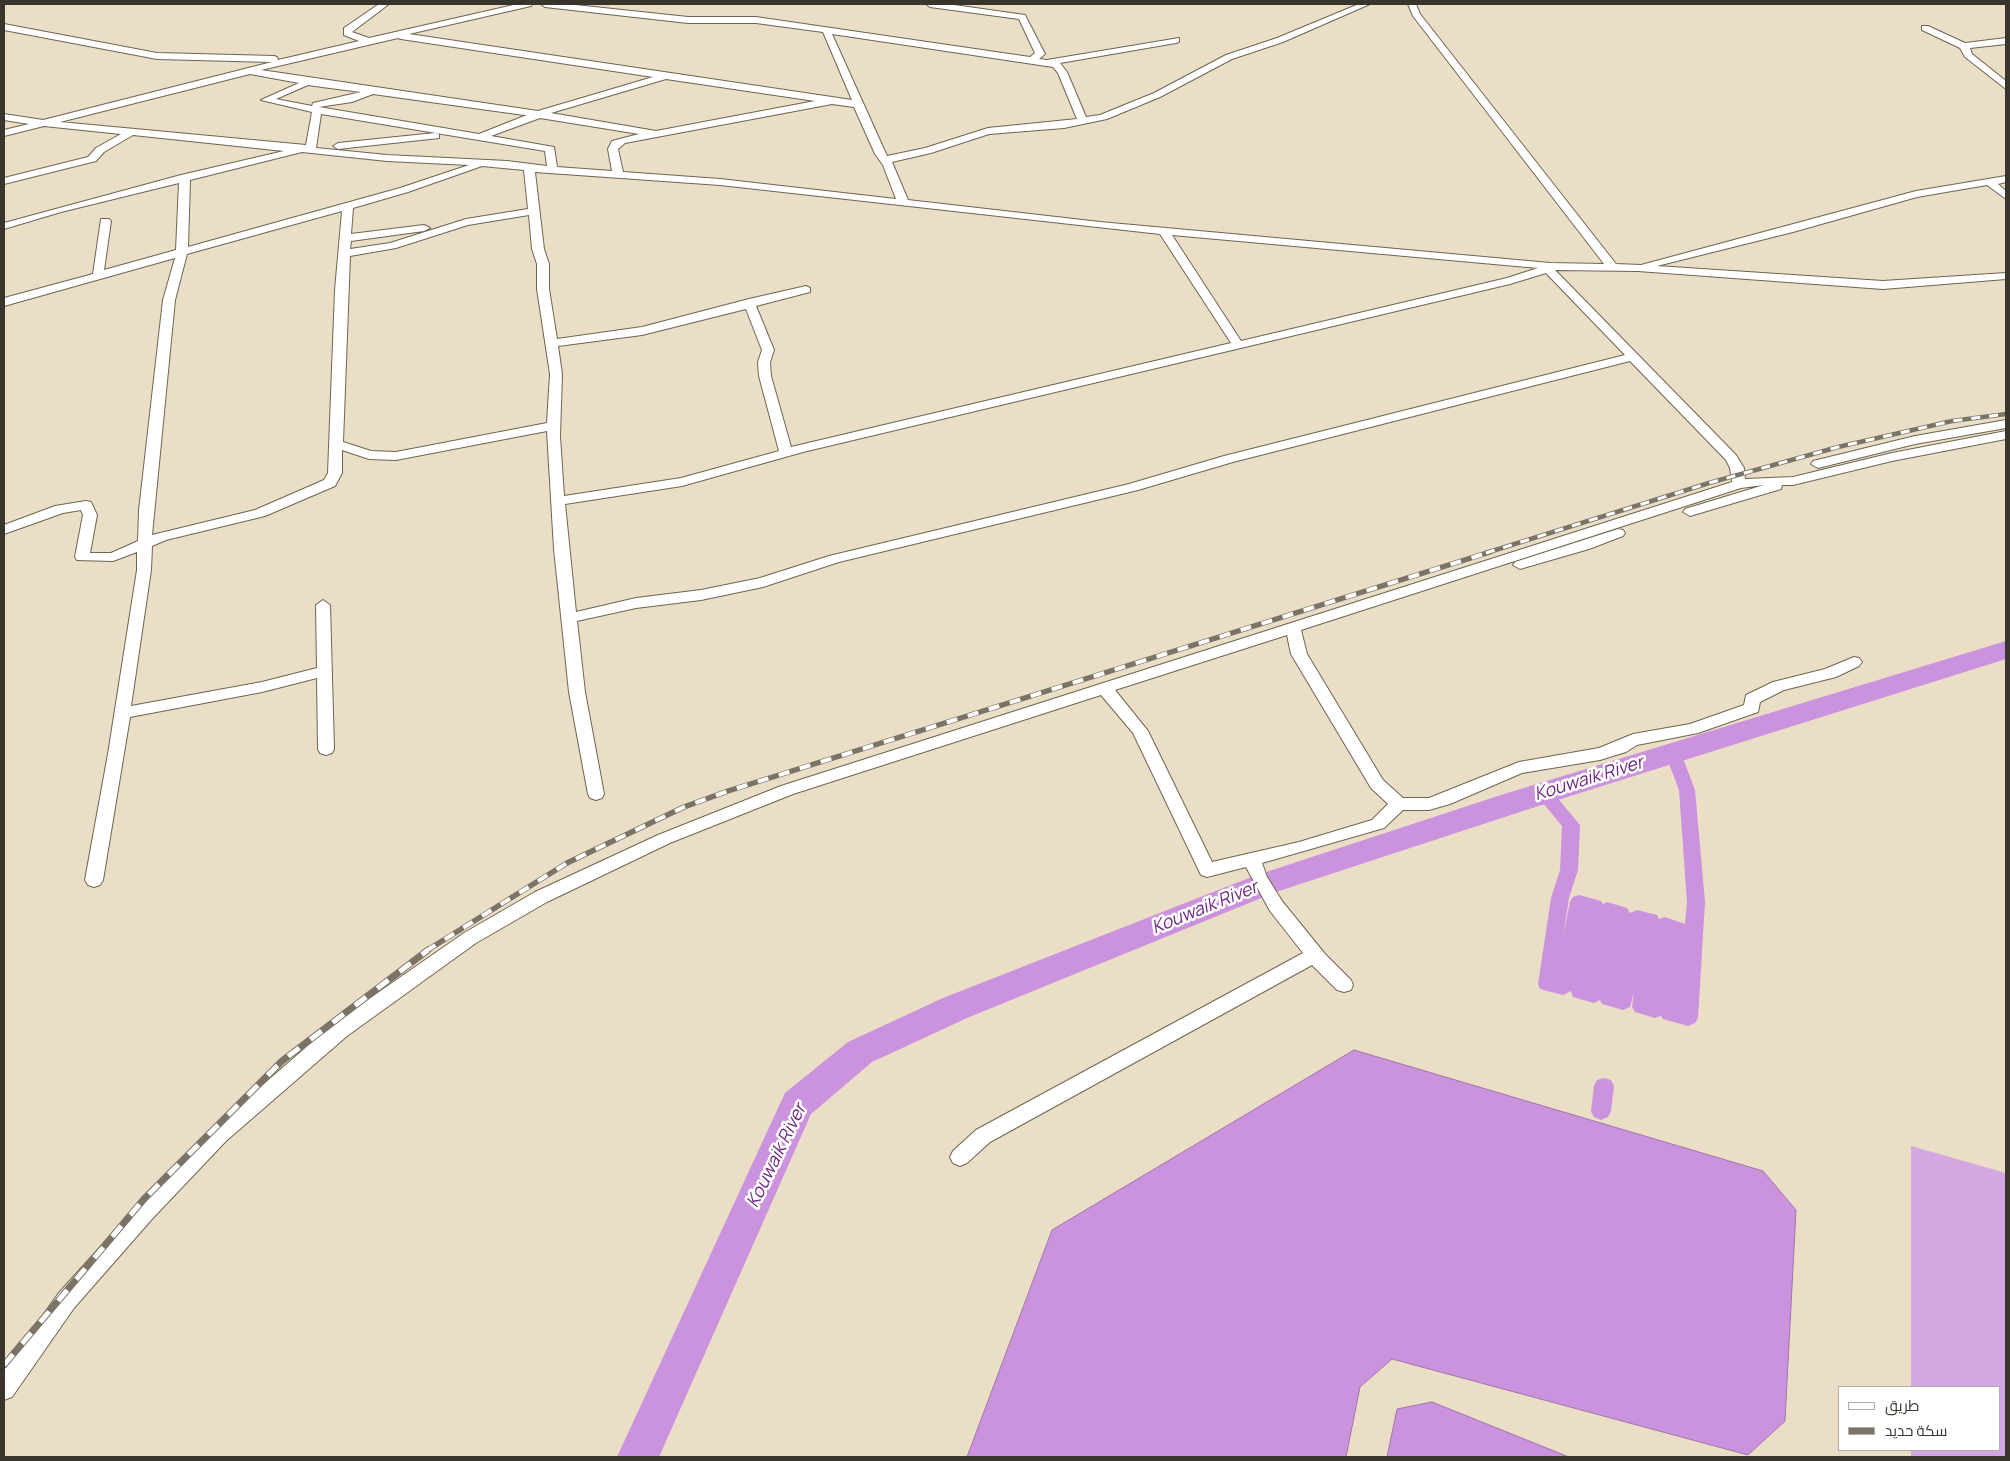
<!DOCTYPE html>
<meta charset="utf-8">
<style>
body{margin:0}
#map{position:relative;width:2010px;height:1461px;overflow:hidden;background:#eadec7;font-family:Manrope,Cairo,sans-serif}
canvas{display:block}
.frame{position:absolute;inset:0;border:5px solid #3a352c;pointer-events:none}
.legend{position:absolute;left:1838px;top:1386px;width:162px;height:65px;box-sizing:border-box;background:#fff;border:1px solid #b0aeab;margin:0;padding:6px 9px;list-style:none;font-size:15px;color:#3a352c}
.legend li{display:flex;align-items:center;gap:10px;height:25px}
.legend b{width:25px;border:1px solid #b0aeab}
</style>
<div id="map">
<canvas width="2010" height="1461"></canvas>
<div class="frame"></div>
<ul class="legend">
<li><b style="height:6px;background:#fff"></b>طريق</li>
<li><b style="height:6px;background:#7b7466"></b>سكة حديد</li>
</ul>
</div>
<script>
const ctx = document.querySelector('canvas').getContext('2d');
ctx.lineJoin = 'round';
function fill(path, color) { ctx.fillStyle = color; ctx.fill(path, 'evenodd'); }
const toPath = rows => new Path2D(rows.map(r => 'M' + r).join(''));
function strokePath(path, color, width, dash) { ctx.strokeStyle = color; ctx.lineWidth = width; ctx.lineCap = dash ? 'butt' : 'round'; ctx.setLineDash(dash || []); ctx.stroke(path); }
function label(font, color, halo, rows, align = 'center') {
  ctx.font = font + ' Manrope,sans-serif'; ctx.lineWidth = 5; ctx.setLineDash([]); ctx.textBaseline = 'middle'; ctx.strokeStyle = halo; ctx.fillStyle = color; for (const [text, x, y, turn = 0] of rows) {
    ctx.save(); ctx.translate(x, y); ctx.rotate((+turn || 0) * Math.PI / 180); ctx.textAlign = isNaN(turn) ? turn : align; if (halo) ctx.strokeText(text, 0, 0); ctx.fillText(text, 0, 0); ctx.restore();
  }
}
const green = toPath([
 [1911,1146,2006,1173,2006,1457,1911,1457,1911,1450,1999,1450,1999,1387,1911,1387]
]);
const water = toPath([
 [1354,1050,1763,1171,1796,1210,1785,1421,1748,1455,1392,1359,1360,1387,1346,1457,967,1457,1052,1230,1354,1050],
 [1432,1402,1569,1457,1387,1457,1397,1409,1432,1402]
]);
const canal = toPath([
 [1673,747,1679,749,1681,753,1695,790,1705,902,1698,1018,1695,1023,1688,1026,1663,1019,1661,1016,1655,1018,1635,1012,1632,1007,1634,992,1630,1007,1623,1010,1602,1004,1600,1000,1594,1003,1573,997,1571,991,1563,995,1547,991,1540,989,1538,984,1551,898,1560,870,1562,826,1538,797,1536,793,1538,789,1544,787,1550,789,1580,825,1578,870,1569,898,1563,937,1570,902,1573,897,1579,895,1601,901,1603,904,1607,902,1627,908,1630,913,1637,910,1657,915,1659,919,1665,917,1685,924,1687,902,1679,790,1665,753,1667,749,1673,747],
 [1604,1078,1611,1080,1614,1086,1611,1111,1608,1117,1601,1120,1594,1117,1591,1111,1594,1086,1597,1080,1604,1078]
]);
const river = toPath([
 [2006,641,2006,659,1526,810,1276,892,967,1018,872,1062,811,1114,659,1457,617,1457,785,1093,848,1042,943,998,1254,876,1504,794,2006,641]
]);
const street = toPath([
 [379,4,389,4,352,32,369,38,518,4,532,4,531,6,409,34,852,100,823,32,756,23,688,23,545,7,541,4,566,4,688,17,756,17,1030,57,1035,53,1019,19,930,7,926,4,947,4,1025,15,1045,54,1039,59,1047,60,1179,38,1179,42,1176,43,1060,63,1067,72,1086,117,1100,115,1154,93,1226,55,1277,38,1359,4,1370,4,1283,42,1232,59,1160,97,1107,119,1064,128,989,134,931,153,892,162,908,200,1100,222,1550,263,1604,264,1413,16,1408,4,1416,4,1420,14,1616,264,1641,265,1916,191,2006,176,2006,182,1998,184,2006,191,2006,199,1987,185,1917,197,1793,232,1657,266,1883,281,2006,273,2006,279,1883,289,1638,271,1555,270,1736,455,1744,468,1745,479,1793,477,1892,453,2006,431,2006,439,1892,461,1793,485,1782,485,1781,489,1690,516,1683,512,1685,509,1764,485,1741,488,1301,630,1307,654,1383,780,1403,798,1429,798,1519,762,1599,748,1633,734,1690,724,1744,705,1746,695,1773,682,1825,669,1854,657,1859,658,1862,662,1859,666,1836,677,1784,690,1760,702,1758,712,1698,733,1637,745,1626,752,1600,760,1522,773,1450,804,1429,810,1403,810,1384,828,1262,863,1267,877,1282,901,1325,954,1351,980,1353,985,1351,990,1344,992,1337,990,1312,965,990,1142,967,1163,960,1166,953,1163,950,1157,953,1151,976,1130,1303,953,1270,911,1246,867,1207,877,1201,875,1133,733,1101,695,793,794,670,843,547,902,476,943,347,1036,226,1141,152,1219,74,1308,12,1397,4,1400,4,1370,58,1294,138,1205,212,1129,333,1024,464,933,535,892,658,835,781,786,1732,482,1730,468,1726,460,1630,361,1233,462,1138,490,839,562,763,587,701,600,636,608,577,621,585,692,604,794,602,798,596,800,590,798,588,794,569,692,554,549,547,431,396,460,369,459,342,450,342,473,335,486,265,516,166,540,152,546,151,570,131,706,262,682,317,668,316,605,323,600,330,605,334,749,332,753,326,755,320,753,318,749,317,678,262,692,130,717,103,880,100,885,94,887,88,885,85,880,108,754,137,570,137,552,113,561,77,560,75,557,83,515,81,510,63,513,4,534,4,525,55,506,86,501,91,502,97,515,90,553,111,553,138,541,139,510,163,300,175,258,4,306,4,298,93,274,101,219,109,219,111,221,104,270,176,250,179,183,61,212,4,229,4,223,181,175,284,151,133,135,104,152,96,161,4,184,4,178,88,157,96,148,121,134,44,126,4,136,4,130,29,124,4,120,4,114,43,120,272,62,157,59,4,30,4,24,157,53,274,56,277,57,278,60,359,41,344,35,344,28,379,4],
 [832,34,1053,67,1058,73,1077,119,988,128,925,148,887,156,832,34],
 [398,38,401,39,653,77,538,111,261,70,398,38],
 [250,74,299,83,261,100,312,112,306,145,60,122,250,74],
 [666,79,815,101,656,131,551,113,666,79],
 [308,85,322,87,361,92,313,103,312,106,276,99,308,85],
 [373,94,524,115,527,115,479,134,319,107,352,102,373,94],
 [832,104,854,107,875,154,883,165,896,199,720,179,623,172,618,149,625,143,832,104],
 [321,114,545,151,547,166,507,161,387,155,316,148,321,114],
 [540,118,639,134,612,141,608,149,612,171,557,167,554,147,491,136,540,118],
 [302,152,387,161,469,165,400,188,188,247,190,180,302,152],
 [482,166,524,170,528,209,466,219,390,243,350,249,351,241,424,231,430,228,424,225,351,234,353,208,408,192,482,166],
 [535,172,720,185,1160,234,1231,343,791,447,771,376,770,362,774,350,756,306,810,292,810,288,806,286,749,299,642,327,557,339,549,289,549,264,544,249,535,172],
 [342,211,335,290,328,473,324,480,255,510,152,535,175,300,187,254,342,211],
 [529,215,532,249,537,264,537,289,550,374,547,423,396,452,371,451,343,442,350,256,396,248,468,225,529,215],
 [1172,235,1538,268,1507,278,1241,341,1172,235],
 [1546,273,1625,355,1224,456,1129,484,829,556,760,578,701,590,636,598,576,612,565,504,682,486,803,452,1510,284,1546,273],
 [746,309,762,350,758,362,759,376,779,451,681,478,564,496,560,436,562,374,558,346,642,335,746,309],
 [1287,635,1291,654,1371,788,1388,804,1372,820,1299,842,1212,862,1148,731,1115,690,1287,635],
 [1922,26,1928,26,1965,43,2006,38,2006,44,1970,48,1972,54,2006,81,2006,89,1965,57,1960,48,1922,30,1922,26],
 [435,133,439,134,439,138,338,149,333,146,338,143,435,133],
 [2006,420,2006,428,1915,444,1818,468,1811,464,1813,461,1915,436,2006,420],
 [1618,529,1623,530,1625,533,1623,536,1589,549,1520,569,1513,565,1515,562,1618,529]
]);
const railFar2 = toPath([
 [1486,553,1709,483,1838,447,1952,421,2006,414]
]);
const railFar1 = toPath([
 [426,951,567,863,684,807,728,791,1490,552]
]);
const rail = toPath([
 [4,1365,144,1199,282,1061,428,950]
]);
const waterNames = [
 ["Kouwaik River",1589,779,-17],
 ["Kouwaik River",1205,908,-22],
 ["Kouwaik River",777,1156,-64]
];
fill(green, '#d3a7e1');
fill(water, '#cb92de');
strokePath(water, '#a076a9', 1);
fill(canal, '#cb92de');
fill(river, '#cb92de');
strokePath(street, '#6f644f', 2);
fill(street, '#fff');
strokePath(railFar2, '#7b7466', 4.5);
strokePath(railFar1, '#7b7466', 5.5);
strokePath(rail, '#7b7466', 7);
strokePath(railFar2, '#fff', 3, [9]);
strokePath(railFar1, '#fff', 4, [11]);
strokePath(rail, '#fff', 5, [14]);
label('italic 18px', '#6e2882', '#fff', waterNames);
</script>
